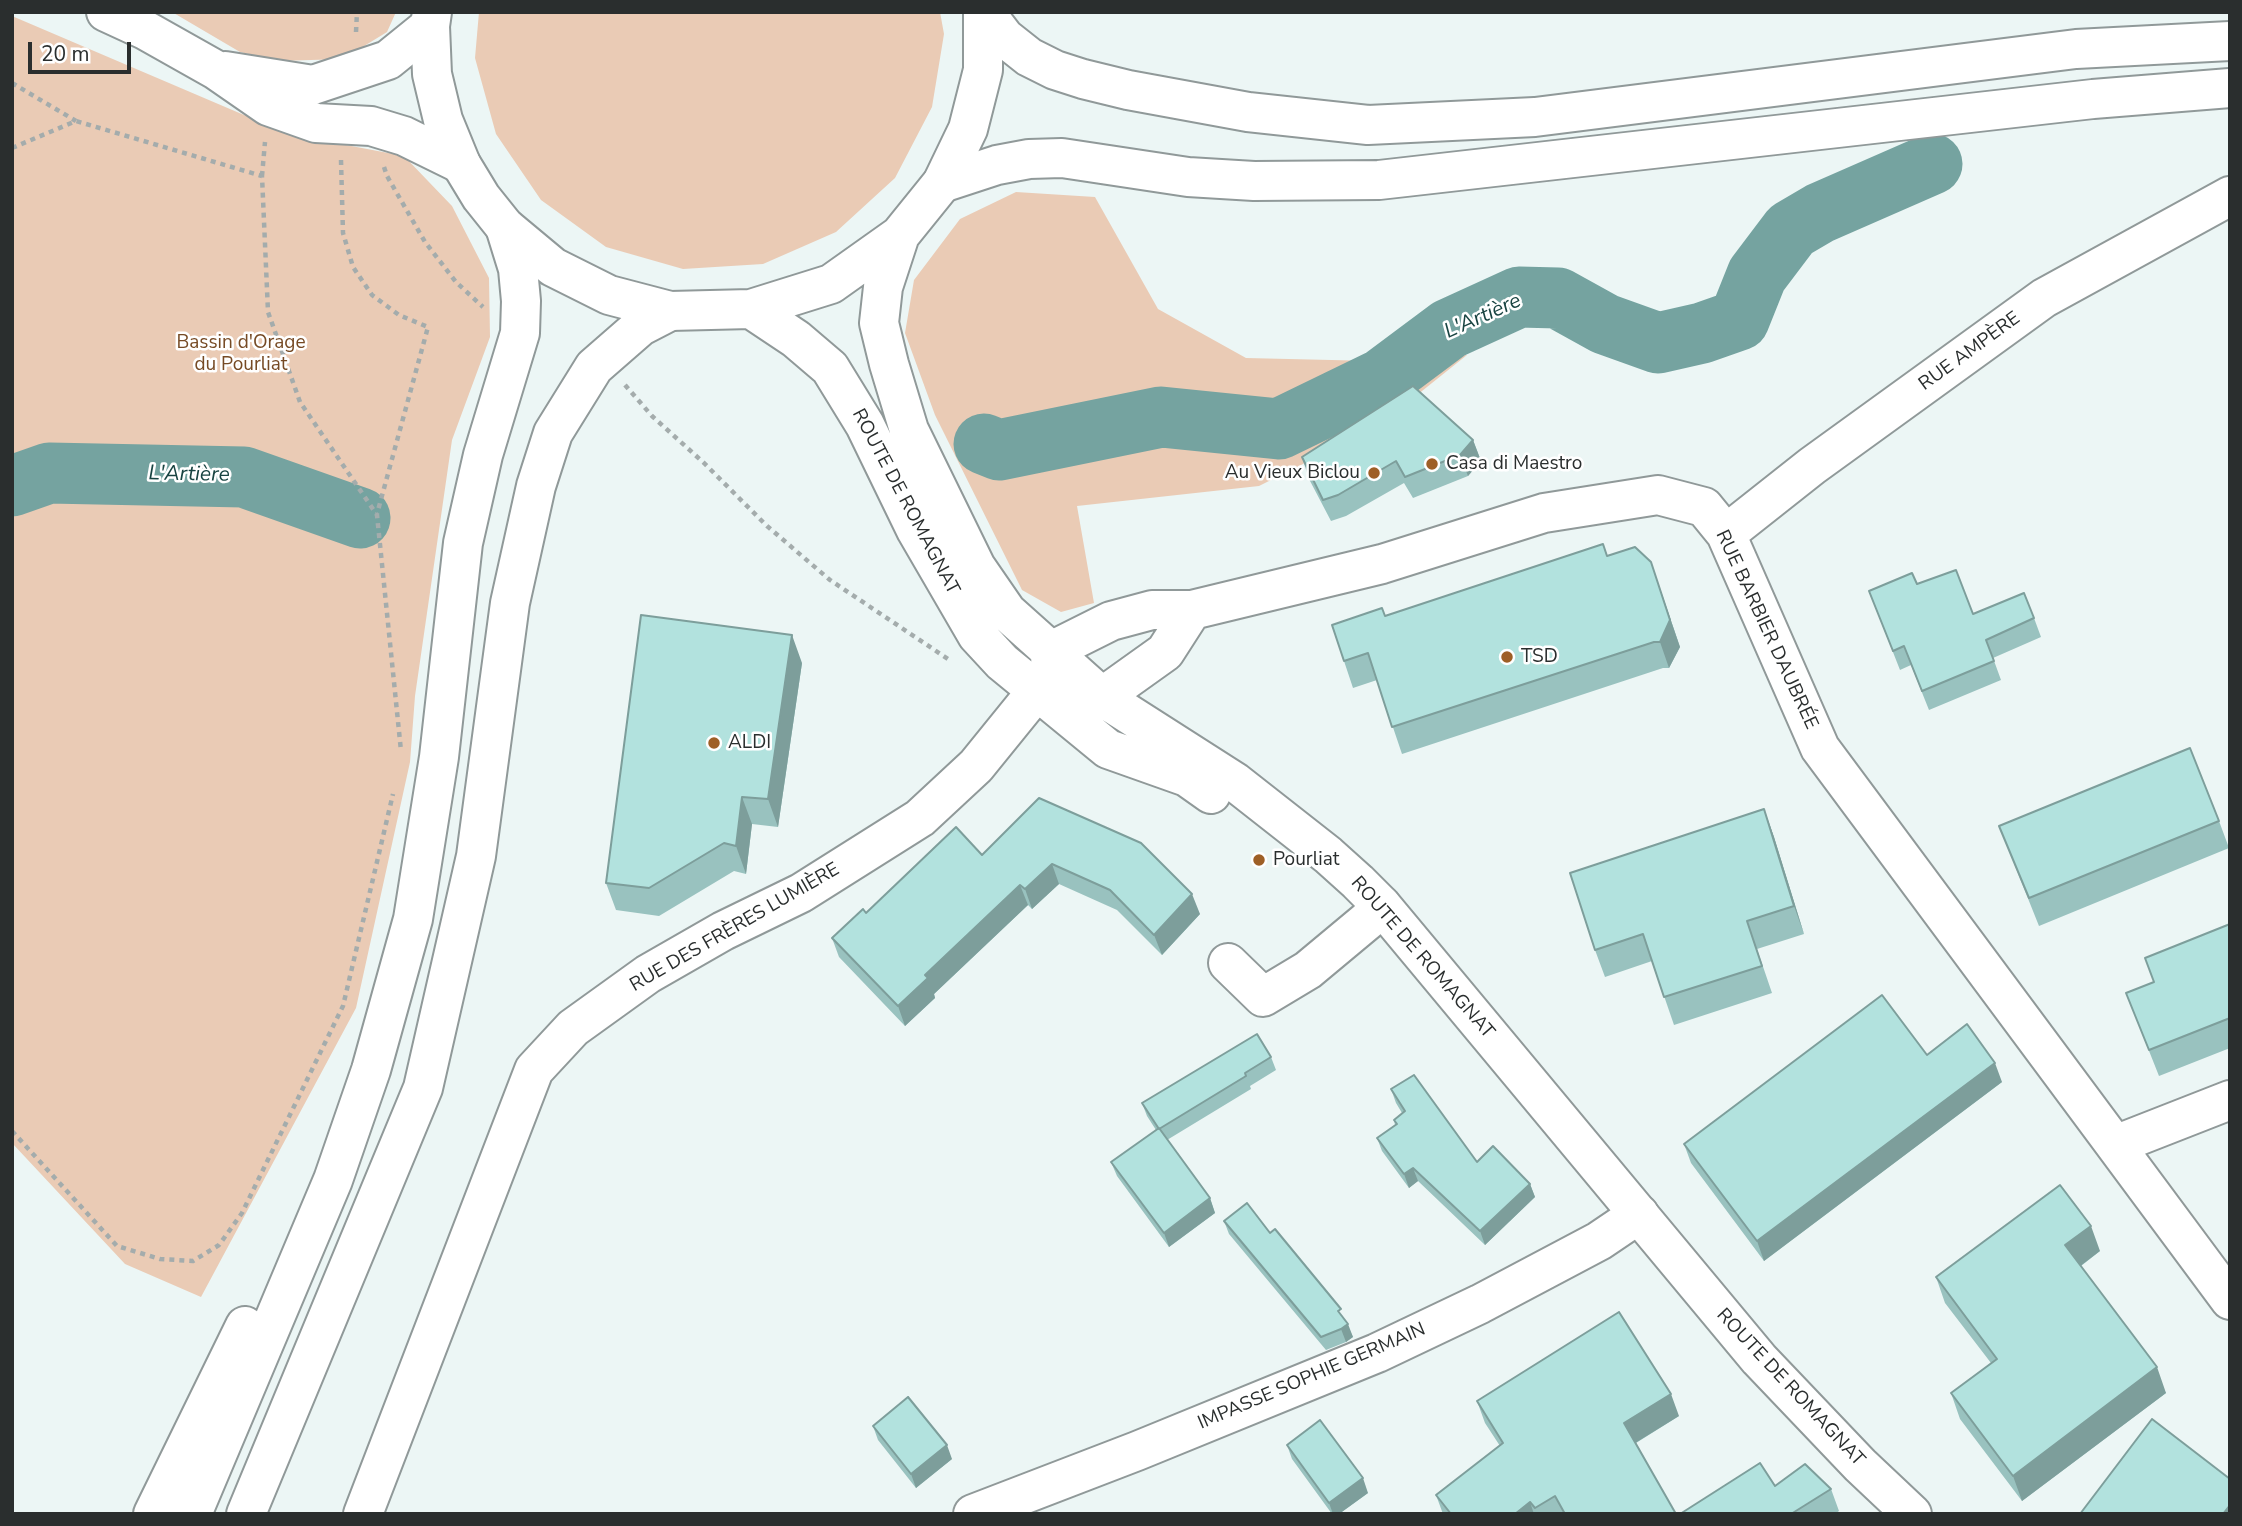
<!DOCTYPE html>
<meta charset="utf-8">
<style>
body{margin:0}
#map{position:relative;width:2242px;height:1526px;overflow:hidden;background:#ecf6f5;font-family:"Nunito Sans",sans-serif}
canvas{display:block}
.frame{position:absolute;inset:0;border:14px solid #2a2e2e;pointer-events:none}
.scale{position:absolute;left:28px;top:42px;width:103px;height:32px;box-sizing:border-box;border:4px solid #2a2e2e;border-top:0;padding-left:9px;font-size:21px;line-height:24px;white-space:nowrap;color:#2a2e2e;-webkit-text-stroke:5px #fff;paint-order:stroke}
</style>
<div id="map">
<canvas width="2242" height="1526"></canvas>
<div class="frame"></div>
<div class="scale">20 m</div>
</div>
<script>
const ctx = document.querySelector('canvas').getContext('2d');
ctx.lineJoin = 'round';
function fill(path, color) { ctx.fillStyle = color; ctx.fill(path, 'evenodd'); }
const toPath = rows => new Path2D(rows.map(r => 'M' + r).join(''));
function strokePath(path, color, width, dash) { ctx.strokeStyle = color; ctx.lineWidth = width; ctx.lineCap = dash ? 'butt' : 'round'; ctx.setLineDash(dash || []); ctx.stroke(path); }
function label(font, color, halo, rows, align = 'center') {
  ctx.font = font + ' "Nunito Sans",sans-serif'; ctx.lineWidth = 5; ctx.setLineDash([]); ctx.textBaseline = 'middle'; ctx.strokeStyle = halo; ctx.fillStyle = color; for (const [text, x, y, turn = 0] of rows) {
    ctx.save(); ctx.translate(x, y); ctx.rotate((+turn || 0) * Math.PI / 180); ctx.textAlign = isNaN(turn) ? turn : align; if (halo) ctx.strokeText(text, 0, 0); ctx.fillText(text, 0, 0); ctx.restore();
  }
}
const green = toPath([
 [172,12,396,12,387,32,343,59,279,61,240,52],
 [479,12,940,12,944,34,932,107,895,178,836,232,763,264,683,269,606,247,541,200,496,134,475,58],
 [12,16,244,115,325,141,404,156,452,206,489,278,490,337,452,440,415,696,410,762,356,1008,201,1297,125,1264,12,1143],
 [1016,192,1095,197,1158,309,1246,358,1374,361,1467,355,1377,427,1259,486,1077,506,1094,603,1061,612,1022,590,935,415,905,333,914,280,960,219]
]);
const river = toPath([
 [984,444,999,450,1161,417,1279,429,1382,379,1449,329,1519,297,1558,298,1605,324,1658,343,1702,333,1739,320,1757,275,1791,230,1820,213,1932,164],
 [12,486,49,473,244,477,360,518]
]);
const path = toPath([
 [356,32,357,12],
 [12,83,76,121],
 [12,148,76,121,262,176,268,312,300,402,377,515,401,751],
 [341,160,343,233,353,267,372,295,399,315,428,327,377,514],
 [384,167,387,176,425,242,456,282,483,307],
 [262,176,265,142],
 [625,385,652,416,704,463,767,526,830,580,948,659],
 [12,1131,117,1246,160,1259,193,1261,219,1245,242,1213,343,1006,393,794]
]);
const minor = toPath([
 [106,12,145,30,216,70,268,106,316,123,371,126,404,136,461,164],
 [225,71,313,85,388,60,430,26],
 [1726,534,1812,466,2044,298,2230,196],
 [1072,688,1102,697,1165,652,1192,610],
 [1228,963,1263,997,1308,970,1368,920,1381,905],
 [2115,1145,2230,1300],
 [363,1514,534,1070,573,1028,648,974,723,931,801,893,920,818,976,766,1036,692,1049,680,1051,651,1111,621,1152,610,1192,610,1382,564,1544,513,1658,495,1704,507,1726,534,1820,748,2115,1145,2230,1100],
 [973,1514,1137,1451,1377,1353,1480,1304,1599,1241,1639,1214]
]);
const major = toPath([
 [432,12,430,26,432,74,443,120,461,164,481,197,505,227,553,267,609,295,670,311,751,309,831,284,900,235,942,183,968,129,983,70,983,12],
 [900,235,883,287,879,323,889,364,909,430,976,567,1007,612,1102,697,1235,782,1328,855,1358,882,1381,905,1759,1359,1860,1465,1912,1514],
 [751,309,796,339,830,368,865,425,916,530,977,635,1002,662,1108,749,1187,777,1211,794]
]);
const highway = toPath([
 [985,12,1005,38,1029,57,1055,70,1083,79,1128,90,1248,112,1368,125,1535,117,2076,49,2230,41],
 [942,183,997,165,1029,159,1062,158,1188,177,1254,181,1379,180,2093,99,2230,88],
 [153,1514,245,1326],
 [192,1514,333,1180,371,1070,413,919,439,757,463,543,483,455,520,333,521,301,518,269,505,227],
 [246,1514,423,1088,476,856,510,603,536,486,553,433,594,367,641,326,670,311]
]);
const wall = toPath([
 [1473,440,1481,461,1468,476,1413,498,1404,483,1346,516,1331,521,1309,479,1302,457],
 [1607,556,1651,562,1680,647,1669,668,1663,668,1402,754,1377,680,1353,688,1344,661,1385,616],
 [1917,584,1973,614,2034,618,2041,637,1993,658,2001,680,1929,710,1911,665,1900,670,1869,591],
 [802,663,778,827,752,824,746,874,734,871,659,916,616,910,606,883],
 [1039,798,1200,914,1162,955,1117,910,1059,884,1032,909,1028,905,934,994,935,998,905,1026,839,957,832,938,982,855],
 [1764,809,1774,837,1804,934,1757,949,1772,993,1674,1025,1652,961,1605,977,1595,950],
 [2219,821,2229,848,2039,926,1999,826],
 [2230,924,2230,1048,2159,1076,2126,993,2154,982,2145,958],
 [1927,1055,2002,1082,1764,1261,1691,1163,1684,1144],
 [1271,1057,1276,1070,1250,1086,1251,1089,1167,1140,1210,1198,1215,1213,1169,1247,1117,1176,1111,1162,1156,1130,1147,1116,1142,1103],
 [1391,1089,1477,1162,1530,1184,1535,1197,1485,1245,1418,1181,1409,1188,1382,1151,1377,1138,1395,1125,1394,1120,1402,1113,1396,1103],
 [1224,1221,1270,1233,1344,1319,1353,1337,1346,1342,1326,1350,1229,1234],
 [2100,1251,2081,1266,2166,1393,2022,1501,1960,1419,1951,1393,1991,1363,1945,1303,1936,1277],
 [1477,1401,1679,1416,1636,1443,1676,1514,1443,1514,1436,1495,1500,1446,1485,1423],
 [873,1426,952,1459,916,1488,878,1440],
 [1287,1445,1368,1493,1339,1514,1332,1514,1292,1459],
 [1775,1486,1831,1489,1839,1511,1835,1514,1680,1514]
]);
const shadedWall = toPath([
 [1473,440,1481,461,1468,476,1460,455],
 [1651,562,1680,647,1669,668,1660,642],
 [792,635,802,663,778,827,768,799],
 [742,797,752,824,746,874,736,846],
 [1764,809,1774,837,1804,934,1794,906],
 [1052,864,1059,884,1032,909,1025,889],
 [1020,885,1028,905,934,994,935,998,905,1026,898,1006,925,975],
 [1192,894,1200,914,1162,955,1154,935],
 [1995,1063,2002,1082,1764,1261,1757,1241],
 [1413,1168,1418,1181,1409,1188,1404,1174],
 [1530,1184,1535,1197,1485,1245,1480,1231],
 [1210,1198,1215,1213,1169,1247,1164,1233],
 [2091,1226,2100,1251,2075,1270,2065,1245],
 [1348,1324,1353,1337,1346,1342,1341,1329],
 [2157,1367,2166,1393,2022,1501,2013,1476],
 [1671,1394,1679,1416,1632,1445,1624,1423],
 [947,1445,952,1459,916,1488,911,1474],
 [1363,1478,1368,1493,1339,1514,1333,1514,1329,1503],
 [1530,1502,1534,1514,1515,1514],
 [2230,1505,2230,1514,2223,1514]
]);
const building = toPath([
 [1413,386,1473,440,1460,455,1405,477,1396,461,1338,495,1323,500,1302,457,1413,386],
 [1603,544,1607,556,1635,547,1651,562,1670,620,1660,642,1654,642,1392,727,1368,653,1344,661,1332,625,1382,608,1385,616,1603,544],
 [1956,570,1973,614,2024,593,2034,618,1986,640,1994,661,1922,691,1904,646,1893,651,1869,591,1912,573,1917,584,1956,570],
 [641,615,792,635,768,799,742,797,736,846,724,843,649,888,606,883,641,615],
 [2190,748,2219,821,2029,898,1999,826,2190,748],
 [1039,798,1141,843,1192,894,1154,935,1110,890,1052,864,1025,889,1020,885,925,975,928,978,898,1006,832,938,863,909,866,913,956,827,982,855,1039,798],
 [1764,809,1794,906,1747,921,1762,966,1664,997,1643,934,1595,950,1570,873,1764,809],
 [2230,924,2230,1018,2149,1050,2126,993,2154,982,2145,958,2230,924],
 [1882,995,1927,1055,1967,1024,1995,1063,1757,1241,1684,1144,1882,995],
 [1257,1034,1271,1057,1245,1073,1246,1076,1159,1129,1142,1103,1257,1034],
 [1414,1075,1477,1162,1493,1146,1530,1184,1480,1231,1413,1168,1404,1174,1377,1138,1397,1124,1394,1120,1405,1111,1391,1089,1414,1075],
 [1159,1128,1210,1198,1164,1233,1111,1162,1159,1128],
 [2060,1185,2091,1226,2065,1245,2157,1367,2013,1476,1951,1393,1997,1359,1936,1277,2060,1185],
 [1247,1203,1270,1233,1275,1229,1341,1309,1338,1311,1348,1324,1341,1329,1321,1337,1224,1221,1247,1203],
 [1619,1312,1671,1394,1624,1423,1676,1514,1565,1514,1555,1496,1535,1508,1530,1502,1515,1514,1451,1514,1436,1495,1503,1443,1477,1401,1619,1312],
 [908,1397,947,1445,911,1474,873,1426,908,1397],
 [2152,1419,2230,1479,2230,1505,2223,1514,2080,1514,2152,1419],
 [1320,1420,1363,1478,1329,1503,1287,1445,1320,1420],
 [1760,1463,1775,1486,1805,1464,1831,1489,1791,1514,1680,1514,1760,1463]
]);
const markers = [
 [1432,464,7,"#9e5f26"],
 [1374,473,7,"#9e5f26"],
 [1507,657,7,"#9e5f26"],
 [714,743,7,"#9e5f26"],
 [1259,860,7,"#9e5f26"]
];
const parkNames = [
 ["Bassin d'Orage",241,343],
 ["du Pourliat",241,365]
];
const streetNames = [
 ["RUE AMPÈRE",1970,352,-36],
 ["ROUTE DE ROMAGNAT",905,502,62],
 ["RUE BARBIER DAUBRÉE",1766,630,65],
 ["RUE DES FRÈRES LUMIÈRE",735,928,-30],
 ["ROUTE DE ROMAGNAT",1422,958,49],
 ["IMPASSE SOPHIE GERMAIN",1312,1377,-23],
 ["ROUTE DE ROMAGNAT",1790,1388,47]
];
const poiNames = [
 ["Casa di Maestro",1446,464],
 ["Au Vieux Biclou",1360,473,"right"],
 ["TSD",1521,657],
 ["ALDI",728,743],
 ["Pourliat",1273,860]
];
const waterNames = [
 ["L'Artière",1483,317,-24],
 ["L'Artière",189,475,1]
];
fill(green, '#eacbb5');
strokePath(river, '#75a3a0', 61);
strokePath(minor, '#909999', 42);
strokePath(major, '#909999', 42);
strokePath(highway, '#909999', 42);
strokePath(path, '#a4acac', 4.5, [5, 5]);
strokePath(minor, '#fff', 38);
strokePath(major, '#fff', 38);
strokePath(highway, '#fff', 38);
fill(wall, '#99c2bf');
fill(shadedWall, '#7d9e9b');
fill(building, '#b2e2de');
strokePath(building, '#7d9e9b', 2);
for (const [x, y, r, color] of markers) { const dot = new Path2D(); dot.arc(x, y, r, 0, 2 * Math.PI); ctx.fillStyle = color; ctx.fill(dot); strokePath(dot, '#fff', 2.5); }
label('19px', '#764a24', '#fff', parkNames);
label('19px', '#2a2e2e', '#fff', streetNames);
label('19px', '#2a2e2e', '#fff', poiNames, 'left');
label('italic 21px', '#194442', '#fff', waterNames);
</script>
